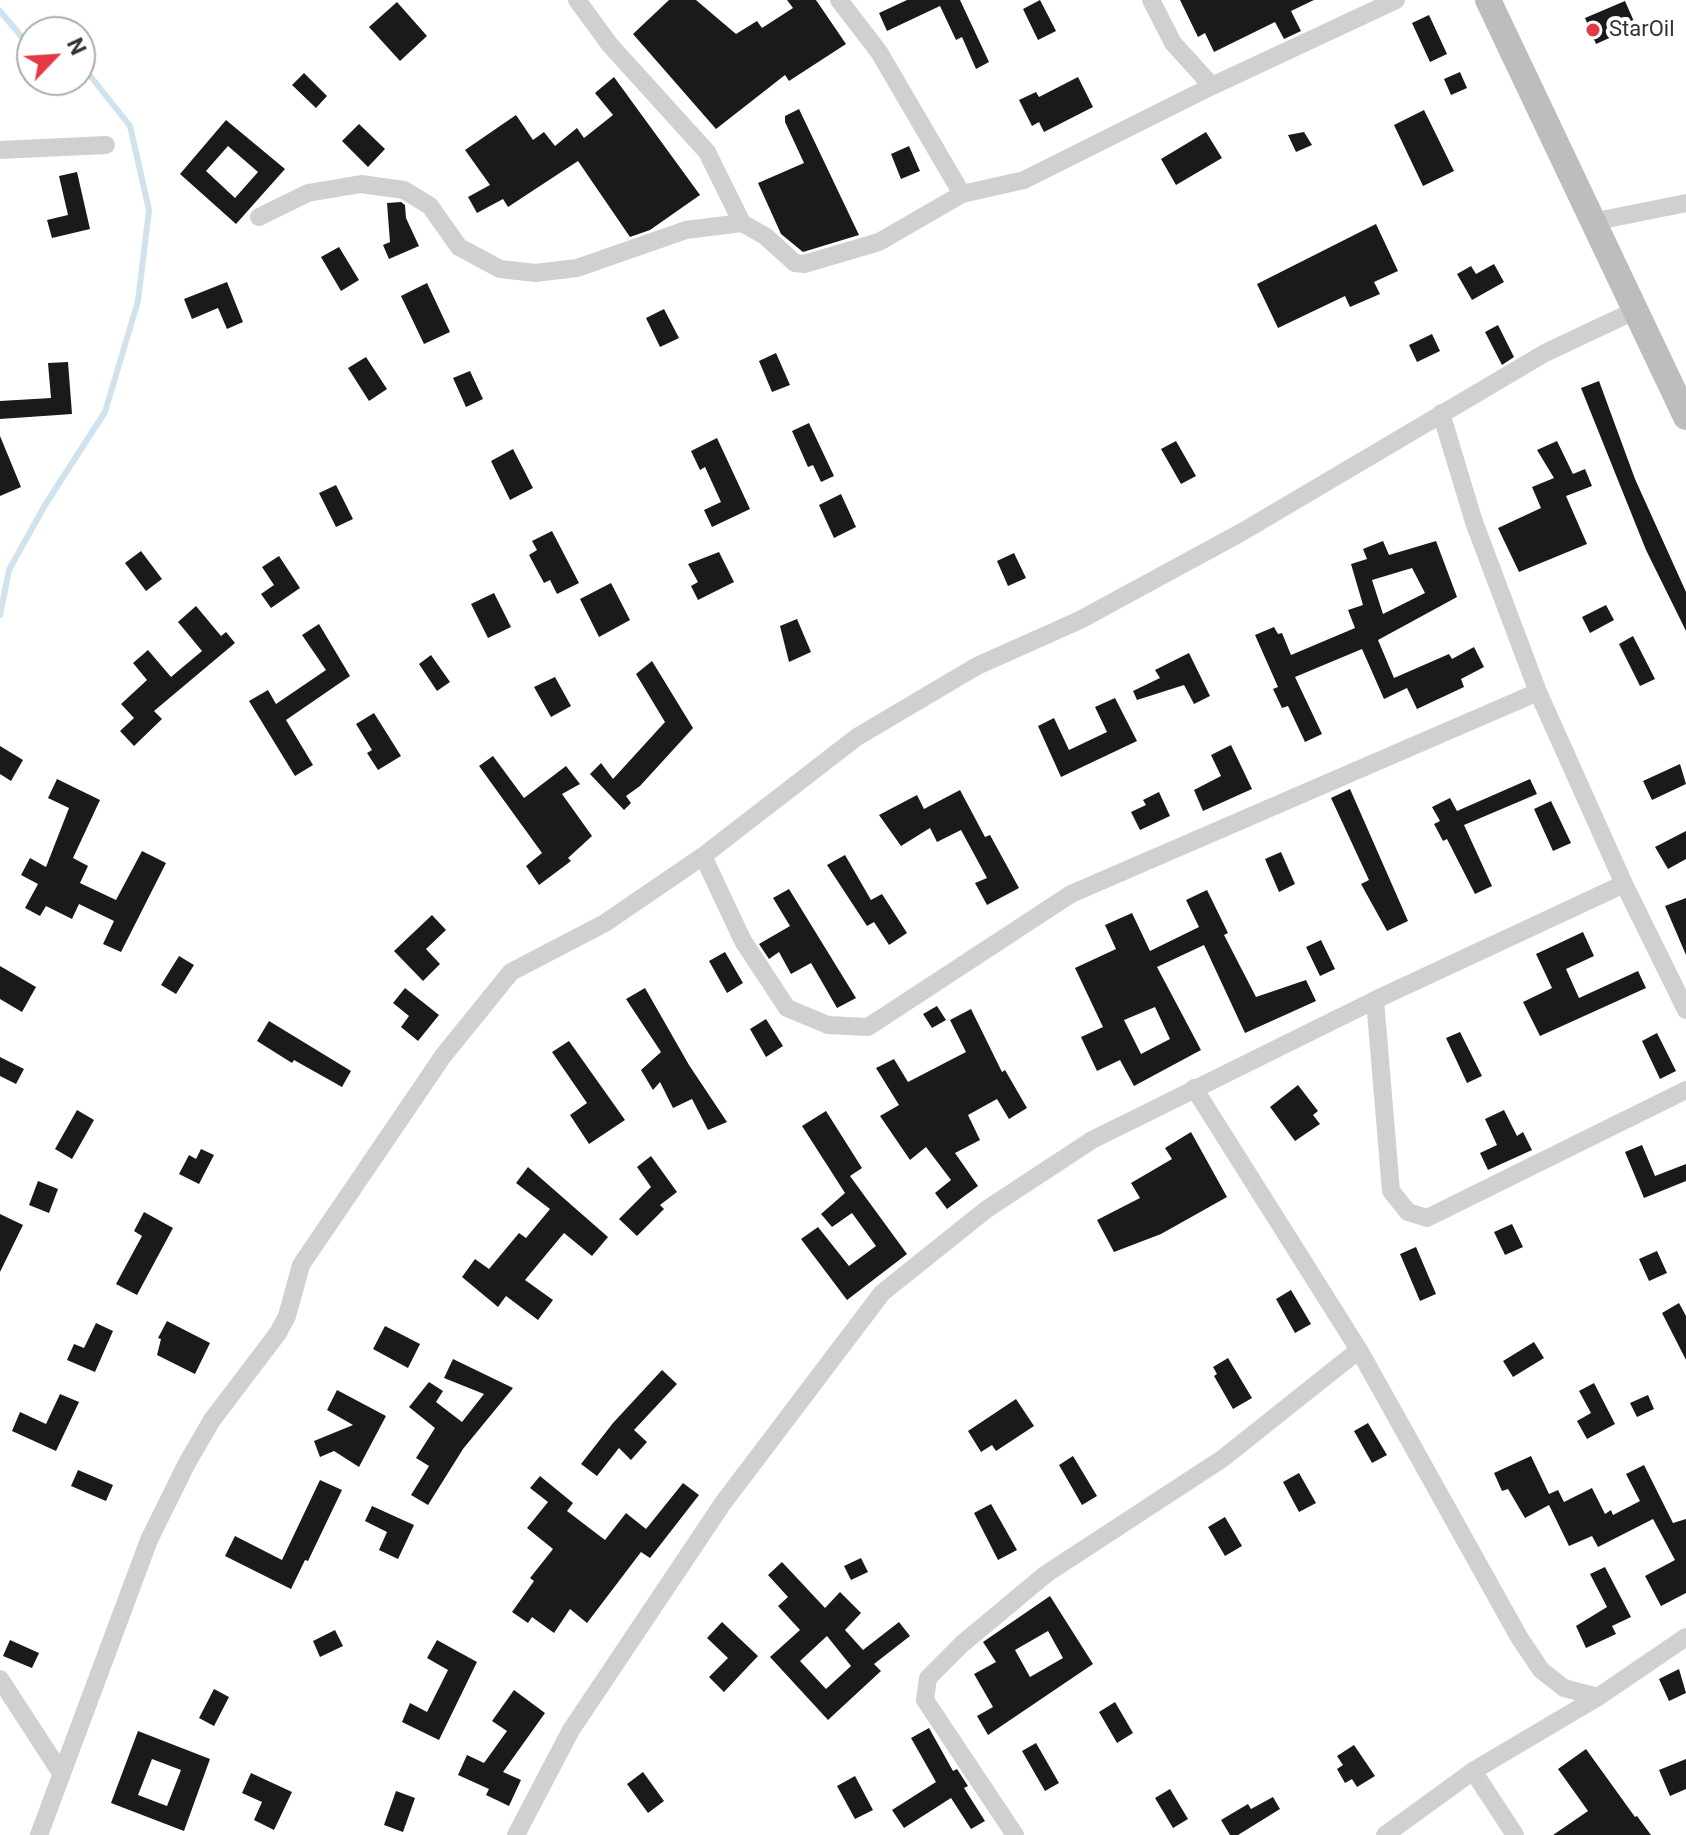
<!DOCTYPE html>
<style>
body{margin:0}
#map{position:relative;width:1686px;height:1835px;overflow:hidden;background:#fff;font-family:Roboto,sans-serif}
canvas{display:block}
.north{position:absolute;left:16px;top:16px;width:80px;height:80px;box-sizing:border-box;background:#fff;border:2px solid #adadad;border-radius:50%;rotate:65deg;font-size:22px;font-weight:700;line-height:32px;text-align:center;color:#333}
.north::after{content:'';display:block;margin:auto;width:28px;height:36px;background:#e63946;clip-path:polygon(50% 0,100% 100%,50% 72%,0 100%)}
</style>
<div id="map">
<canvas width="1686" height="1835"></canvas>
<div class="north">N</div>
</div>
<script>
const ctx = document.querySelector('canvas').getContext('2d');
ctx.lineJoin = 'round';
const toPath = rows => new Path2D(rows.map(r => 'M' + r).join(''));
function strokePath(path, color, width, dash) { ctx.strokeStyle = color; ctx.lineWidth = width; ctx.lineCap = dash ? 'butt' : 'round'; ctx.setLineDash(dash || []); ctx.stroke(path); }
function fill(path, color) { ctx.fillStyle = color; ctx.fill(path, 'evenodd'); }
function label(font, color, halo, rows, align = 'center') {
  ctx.font = font + ' Roboto,sans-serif'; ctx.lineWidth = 8; ctx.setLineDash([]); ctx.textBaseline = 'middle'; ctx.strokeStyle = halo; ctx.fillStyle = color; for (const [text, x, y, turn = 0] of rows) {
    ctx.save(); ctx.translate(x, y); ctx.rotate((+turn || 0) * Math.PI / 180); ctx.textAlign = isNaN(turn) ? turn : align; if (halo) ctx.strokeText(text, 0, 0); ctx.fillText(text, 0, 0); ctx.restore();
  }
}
const stream = toPath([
 [0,11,32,49],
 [0,615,9,570,45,505,105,412,138,301,149,210,130,126,80,63]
]);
const building = toPath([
 [669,0,696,0,736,34,757,21,762,28,793,8,787,0,816,0,846,44,789,81,785,75,716,129,633,34],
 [907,0,960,0,989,62,976,69,962,37,956,40,940,6,887,31,879,13],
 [1040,0,1056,31,1038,40,1023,9],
 [1180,0,1314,0,1291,11,1301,31,1284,39,1275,22,1214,52,1205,33,1198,37],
 [1625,1,1636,26,1596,44,1585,18],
 [397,2,427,36,400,61,369,27],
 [1429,15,1447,54,1430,62,1412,23],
 [1460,72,1467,88,1451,95,1444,79],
 [304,73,327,96,316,108,292,85],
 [614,77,700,195,650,230,630,237,578,161,508,207,503,199,477,213,468,197,490,185,465,150,516,115,533,140,544,132,555,146,577,128,584,138,613,115,595,93],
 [1078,77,1093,107,1044,132,1039,122,1032,126,1019,100,1036,92,1039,97],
 [799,109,859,235,803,252,781,234,758,183,804,163,785,122,785,116],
 [1424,110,1454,171,1423,186,1394,125],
 [226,120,285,169,236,224,180,174],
 [228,146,258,172,235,198,206,171],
 [359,124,385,149,368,167,342,141],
 [1206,132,1222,158,1176,185,1161,159],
 [1304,132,1312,145,1296,152,1288,135],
 [909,146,920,171,901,179,891,154],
 [77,172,90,229,52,238,47,220,68,215,59,176],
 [401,202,405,205,406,218,419,246,389,259,383,245,390,242,387,203],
 [1376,224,1398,271,1374,282,1380,294,1350,307,1345,296,1278,328,1257,284],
 [339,247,359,280,341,291,321,257],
 [1494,264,1504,282,1472,300,1457,274,1471,266,1476,274],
 [227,282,243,322,227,329,218,308,192,319,184,299],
 [427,283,450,332,424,344,401,296],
 [664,309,679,338,660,347,646,318],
 [1498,325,1514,357,1502,365,1485,332],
 [1432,334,1440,351,1417,362,1409,345],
 [776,353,790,385,772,392,759,361],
 [366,357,387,389,369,401,348,368],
 [68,362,72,414,0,419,0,401,51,398,48,363],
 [470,371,483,399,466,407,453,378],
 [1599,381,1635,479,1686,592,1686,631,1646,550,1581,388],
 [809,423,834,476,821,482,813,465,808,467,792,431],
 [0,436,21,487,0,496],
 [717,438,750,509,712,527,704,510,721,502,705,467,700,470,691,451],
 [1176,441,1196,476,1181,484,1161,449],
 [1557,441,1573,474,1585,469,1592,486,1566,496,1587,544,1519,572,1498,528,1541,508,1532,487,1554,478,1537,450],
 [513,449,533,488,510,500,491,461],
 [336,485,353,519,336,527,319,493],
 [841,494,856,527,834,538,819,505],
 [552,531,579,583,557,594,550,580,544,583,529,555,537,550,532,541],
 [1383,541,1389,555,1436,541,1457,597,1378,640,1394,678,1449,654,1452,659,1474,647,1484,667,1461,679,1464,687,1417,709,1407,688,1384,699,1362,649,1295,677,1322,734,1305,742,1288,706,1282,708,1273,689,1278,687,1255,635,1274,627,1278,634,1282,633,1291,655,1355,628,1348,610,1363,605,1351,564,1367,559,1363,549],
 [1412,568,1425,593,1383,614,1372,580],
 [141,551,162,579,146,591,125,563],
 [719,552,734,582,698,600,691,586,698,582,688,564],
 [1014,553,1026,578,1008,586,997,561],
 [279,556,300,588,271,608,261,594,274,585,262,567],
 [611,583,630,620,599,637,580,599],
 [494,593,511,627,488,638,471,604],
 [1606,605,1614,620,1590,633,1582,617],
 [196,606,221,636,226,632,235,643,154,711,162,719,134,746,120,731,134,718,121,704,147,680,133,663,148,650,171,677,202,651,178,622],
 [797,619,811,652,789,662,780,626],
 [319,624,350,676,286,720,313,765,295,776,249,701,268,690,276,704,326,670,302,635],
 [1633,636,1655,679,1640,686,1619,644],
 [1189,653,1210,696,1194,704,1184,685,1137,700,1133,691,1160,678,1155,670],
 [431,655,450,682,437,691,419,664],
 [652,661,693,728,640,786,626,796,631,803,624,810,590,774,601,763,613,779,665,722,636,674],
 [555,677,571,706,551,717,534,687],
 [1115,698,1137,741,1061,777,1038,726,1054,718,1069,750,1107,732,1095,707],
 [374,713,401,756,378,770,367,753,372,750,356,724],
 [1231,745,1252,789,1203,811,1194,790,1221,776,1211,755],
 [0,746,23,760,11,781,0,774],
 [493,756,524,798,566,766,580,784,562,794,592,836,568,858,571,861,539,885,526,866,542,853,479,766],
 [1680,764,1686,784,1652,800,1643,781],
 [57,779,100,800,73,858,88,866,80,883,116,900,142,851,166,863,121,952,103,944,114,921,79,904,72,919,46,906,40,916,25,908,38,884,21,875,30,858,46,867,69,808,48,798],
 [1530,779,1537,794,1464,825,1492,886,1475,894,1447,839,1443,841,1434,824,1440,821,1432,807,1450,798,1457,811],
 [1350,789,1408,921,1387,931,1361,884,1369,880,1331,798],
 [960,790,985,837,990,835,1019,888,987,905,975,883,987,878,961,830,937,842,930,828,901,846,879,815,917,795,924,809],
 [1159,792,1170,816,1140,830,1131,812,1146,805,1143,800],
 [1551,801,1571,843,1553,851,1534,809],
 [1686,831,1686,859,1668,869,1655,847],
 [1281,852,1295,884,1279,892,1265,859],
 [845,855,871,900,882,894,907,933,889,945,874,922,867,926,827,865],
 [789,889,856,998,837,1008,811,963,791,974,779,952,769,959,759,944,790,926,773,898],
 [1207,890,1228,933,1224,935,1256,997,1306,980,1316,1001,1245,1033,1204,945,1157,967,1201,1050,1134,1086,1120,1060,1097,1071,1081,1037,1103,1027,1075,968,1116,949,1105,925,1132,913,1150,951,1199,927,1186,900],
 [1155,1007,1170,1039,1141,1054,1124,1020],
 [1686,898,1686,955,1665,906],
 [432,915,446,930,426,949,440,964,423,981,394,951],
 [1583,932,1594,956,1566,969,1579,998,1638,971,1646,988,1540,1036,1523,1002,1552,988,1536,954],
 [1321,940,1335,969,1320,976,1306,947],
 [725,952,743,983,727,993,709,961],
 [179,956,194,965,176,994,161,985],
 [0,966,36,987,22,1012,0,999],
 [405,988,439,1015,418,1041,401,1027,409,1016,393,1003],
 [645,988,689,1065,727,1122,708,1130,692,1099,673,1108,660,1082,653,1090,641,1070,661,1052,626,999],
 [937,1006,946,1020,932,1028,923,1014],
 [971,1009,1002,1072,1005,1070,1027,1108,1009,1119,997,1099,968,1115,980,1140,955,1153,978,1186,947,1209,935,1193,951,1180,926,1147,910,1160,880,1116,899,1105,876,1068,894,1059,908,1082,966,1052,950,1020],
 [766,1019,783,1046,766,1057,750,1029],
 [269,1021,351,1071,342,1087,294,1060,292,1063,257,1041],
 [1460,1032,1482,1076,1467,1083,1446,1038],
 [1657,1033,1676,1071,1660,1079,1642,1041],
 [569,1041,625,1120,589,1144,570,1115,587,1103,552,1052],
 [0,1057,24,1069,16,1084,0,1076],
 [1298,1085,1318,1111,1313,1115,1320,1124,1295,1141,1270,1107],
 [77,1110,94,1120,72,1159,55,1149],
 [1504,1110,1517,1136,1523,1132,1532,1150,1488,1170,1480,1153,1497,1145,1485,1119],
 [826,1111,862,1168,850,1176,907,1254,847,1300,801,1239,818,1227,849,1266,876,1246,852,1213,832,1227,821,1214,845,1193,802,1126],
 [1191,1132,1227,1197,1161,1234,1114,1252,1097,1220,1140,1198,1131,1183,1172,1159,1165,1148],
 [1642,1145,1655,1176,1686,1164,1686,1181,1644,1198,1625,1152],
 [201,1149,214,1155,199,1184,179,1174,189,1155,196,1159],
 [651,1156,677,1192,660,1205,664,1209,637,1236,619,1219,651,1187,637,1167],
 [528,1167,608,1237,592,1256,564,1233,525,1280,553,1300,538,1320,506,1296,498,1307,462,1277,475,1259,489,1269,519,1233,526,1238,550,1209,516,1183],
 [38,1181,58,1189,49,1213,29,1205],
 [144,1212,173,1228,137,1295,116,1284,142,1236,134,1231],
 [0,1214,23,1225,0,1272],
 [1512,1224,1523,1247,1505,1255,1494,1232],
 [1416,1247,1436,1294,1420,1301,1400,1254],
 [1657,1251,1667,1273,1649,1281,1639,1259],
 [1291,1290,1311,1324,1295,1333,1276,1299],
 [1679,1303,1686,1316,1686,1360,1662,1313],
 [167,1321,210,1343,195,1374,157,1355,161,1339,158,1338],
 [96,1323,113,1331,95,1372,67,1360,74,1344,84,1348],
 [385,1326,420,1344,408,1368,373,1349],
 [1534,1342,1544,1358,1513,1377,1503,1361],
 [1228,1358,1252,1398,1233,1409,1214,1376,1217,1374,1213,1367],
 [453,1359,513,1388,463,1449,428,1505,411,1495,429,1466,416,1458,435,1428,409,1407,429,1382,443,1391,436,1402,462,1422,484,1394,444,1378],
 [662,1370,677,1384,634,1430,647,1442,631,1460,619,1448,597,1476,581,1464,613,1423],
 [1594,1383,1615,1424,1587,1439,1577,1421,1591,1413,1579,1391],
 [337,1390,386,1416,359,1467,334,1451,320,1457,314,1441,353,1425,327,1410],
 [60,1394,79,1402,56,1451,12,1431,20,1412,46,1424],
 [1648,1395,1654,1409,1637,1417,1630,1403],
 [1016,1399,1034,1426,996,1451,992,1445,981,1452,968,1431],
 [1368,1423,1387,1455,1372,1463,1354,1431],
 [1073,1456,1097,1496,1082,1505,1059,1465],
 [1531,1456,1549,1494,1558,1490,1564,1502,1592,1488,1605,1514,1611,1510,1613,1515,1640,1501,1626,1474,1644,1465,1673,1523,1686,1519,1686,1593,1661,1606,1645,1576,1675,1560,1653,1519,1598,1547,1592,1536,1569,1546,1549,1505,1525,1518,1508,1489,1502,1491,1494,1473],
 [78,1470,113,1485,106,1501,71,1486],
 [1299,1473,1316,1503,1299,1512,1283,1482],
 [540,1476,573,1503,567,1511,605,1540,626,1513,646,1529,683,1483,699,1495,650,1558,641,1552,587,1623,570,1609,554,1633,532,1617,528,1623,512,1612,534,1581,530,1578,553,1549,527,1528,548,1502,530,1488],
 [320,1480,342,1490,308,1561,305,1560,291,1589,225,1556,235,1536,282,1560],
 [991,1504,1017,1550,998,1560,974,1513],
 [372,1506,414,1525,398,1559,379,1550,387,1532,365,1521],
 [1225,1517,1242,1546,1225,1556,1208,1527],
 [861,1558,868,1572,851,1580,844,1566],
 [782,1562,825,1608,840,1592,861,1613,845,1630,863,1650,899,1622,910,1636,874,1664,881,1671,828,1720,770,1657,800,1630,778,1606,788,1597,768,1575],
 [827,1636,851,1666,826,1689,800,1661],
 [1605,1567,1631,1617,1612,1626,1616,1634,1586,1648,1576,1626,1607,1607,1590,1574],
 [1050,1596,1093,1664,988,1735,977,1716,993,1707,974,1674,996,1662,983,1642],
 [1048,1631,1063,1658,1030,1677,1015,1650],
 [722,1622,758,1656,724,1692,709,1677,728,1658,707,1638],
 [335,1630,343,1646,320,1657,313,1641],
 [10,1640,39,1653,32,1668,3,1656],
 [437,1640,477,1662,439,1740,402,1722,410,1703,427,1712,448,1670,427,1658],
 [1679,1669,1686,1693,1669,1701,1659,1679],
 [214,1689,229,1697,214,1726,199,1718],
 [514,1690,545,1713,503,1772,521,1780,509,1806,486,1795,489,1789,458,1775,467,1755,484,1763,507,1731,492,1721],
 [1115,1702,1133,1733,1117,1743,1099,1712],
 [929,1728,953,1771,957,1769,968,1786,964,1788,985,1821,971,1829,951,1798,904,1828,892,1810,936,1782,911,1738],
 [138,1731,210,1759,184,1831,111,1803],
 [152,1759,181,1770,167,1806,138,1795],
 [1036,1743,1059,1783,1045,1791,1022,1751],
 [1354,1745,1375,1776,1357,1787,1352,1779,1345,1783,1337,1769,1343,1765,1337,1756],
 [1586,1749,1635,1817,1637,1816,1651,1835,1553,1835,1588,1811,1558,1769],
 [1686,1759,1686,1789,1670,1796,1659,1770],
 [643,1772,664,1801,648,1813,627,1784],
 [251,1773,292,1792,274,1830,254,1820,262,1802,242,1793],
 [855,1776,873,1810,855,1819,837,1786],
 [1170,1789,1188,1819,1173,1828,1155,1798],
 [396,1791,415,1798,403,1832,384,1825],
 [1273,1797,1280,1809,1238,1835,1230,1835,1221,1820,1248,1804,1251,1809]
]);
const street = toPath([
 [577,0,610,45,707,152,742,223],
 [839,0,879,52,962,194],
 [1151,0,1173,43,1212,86],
 [0,150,106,145],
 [259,217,308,193,361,184,404,190,430,206,459,247,500,269,535,273,577,268,686,230,742,223,765,236,795,263,804,264,879,242,962,194,1024,180,1212,86,1396,0],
 [1592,222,1686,203],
 [1441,413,1474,522,1538,692,1624,884,1686,1010],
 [703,856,743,941,787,1008,828,1025,868,1027,1071,894,1538,692],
 [1375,1000,1391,1191,1408,1212,1427,1218,1686,1090],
 [1194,1088,1359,1350,1519,1637,1541,1670,1564,1688,1598,1697],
 [0,1679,61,1773],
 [1473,1771,1515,1835],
 [39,1835,149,1540,187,1463,212,1420,278,1333,287,1316,301,1265,443,1056,511,972,605,923,703,856,857,737,977,666,1080,620,1242,532,1545,353,1634,311],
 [516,1835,571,1730,723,1503,882,1293,987,1209,1092,1140,1375,1000,1624,884],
 [1015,1835,925,1700,928,1678,962,1644,1046,1574,1222,1459,1359,1350],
 [1385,1835,1473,1771,1598,1697,1686,1637]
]);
const secondary = toPath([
 [1488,0,1686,417]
]);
const markers = [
 [1593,30,8,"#e63946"]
];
const poiNames = [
 ["StarOil",1609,30]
];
strokePath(stream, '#cfe2ee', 6);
fill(building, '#1a1a1a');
strokePath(street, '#d0d0d0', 18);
strokePath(secondary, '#bdbdbd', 26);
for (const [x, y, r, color] of markers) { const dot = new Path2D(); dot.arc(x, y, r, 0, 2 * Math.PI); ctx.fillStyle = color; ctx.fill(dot); strokePath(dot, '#fff', 3); }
label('22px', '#333', '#fff', poiNames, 'left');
</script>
